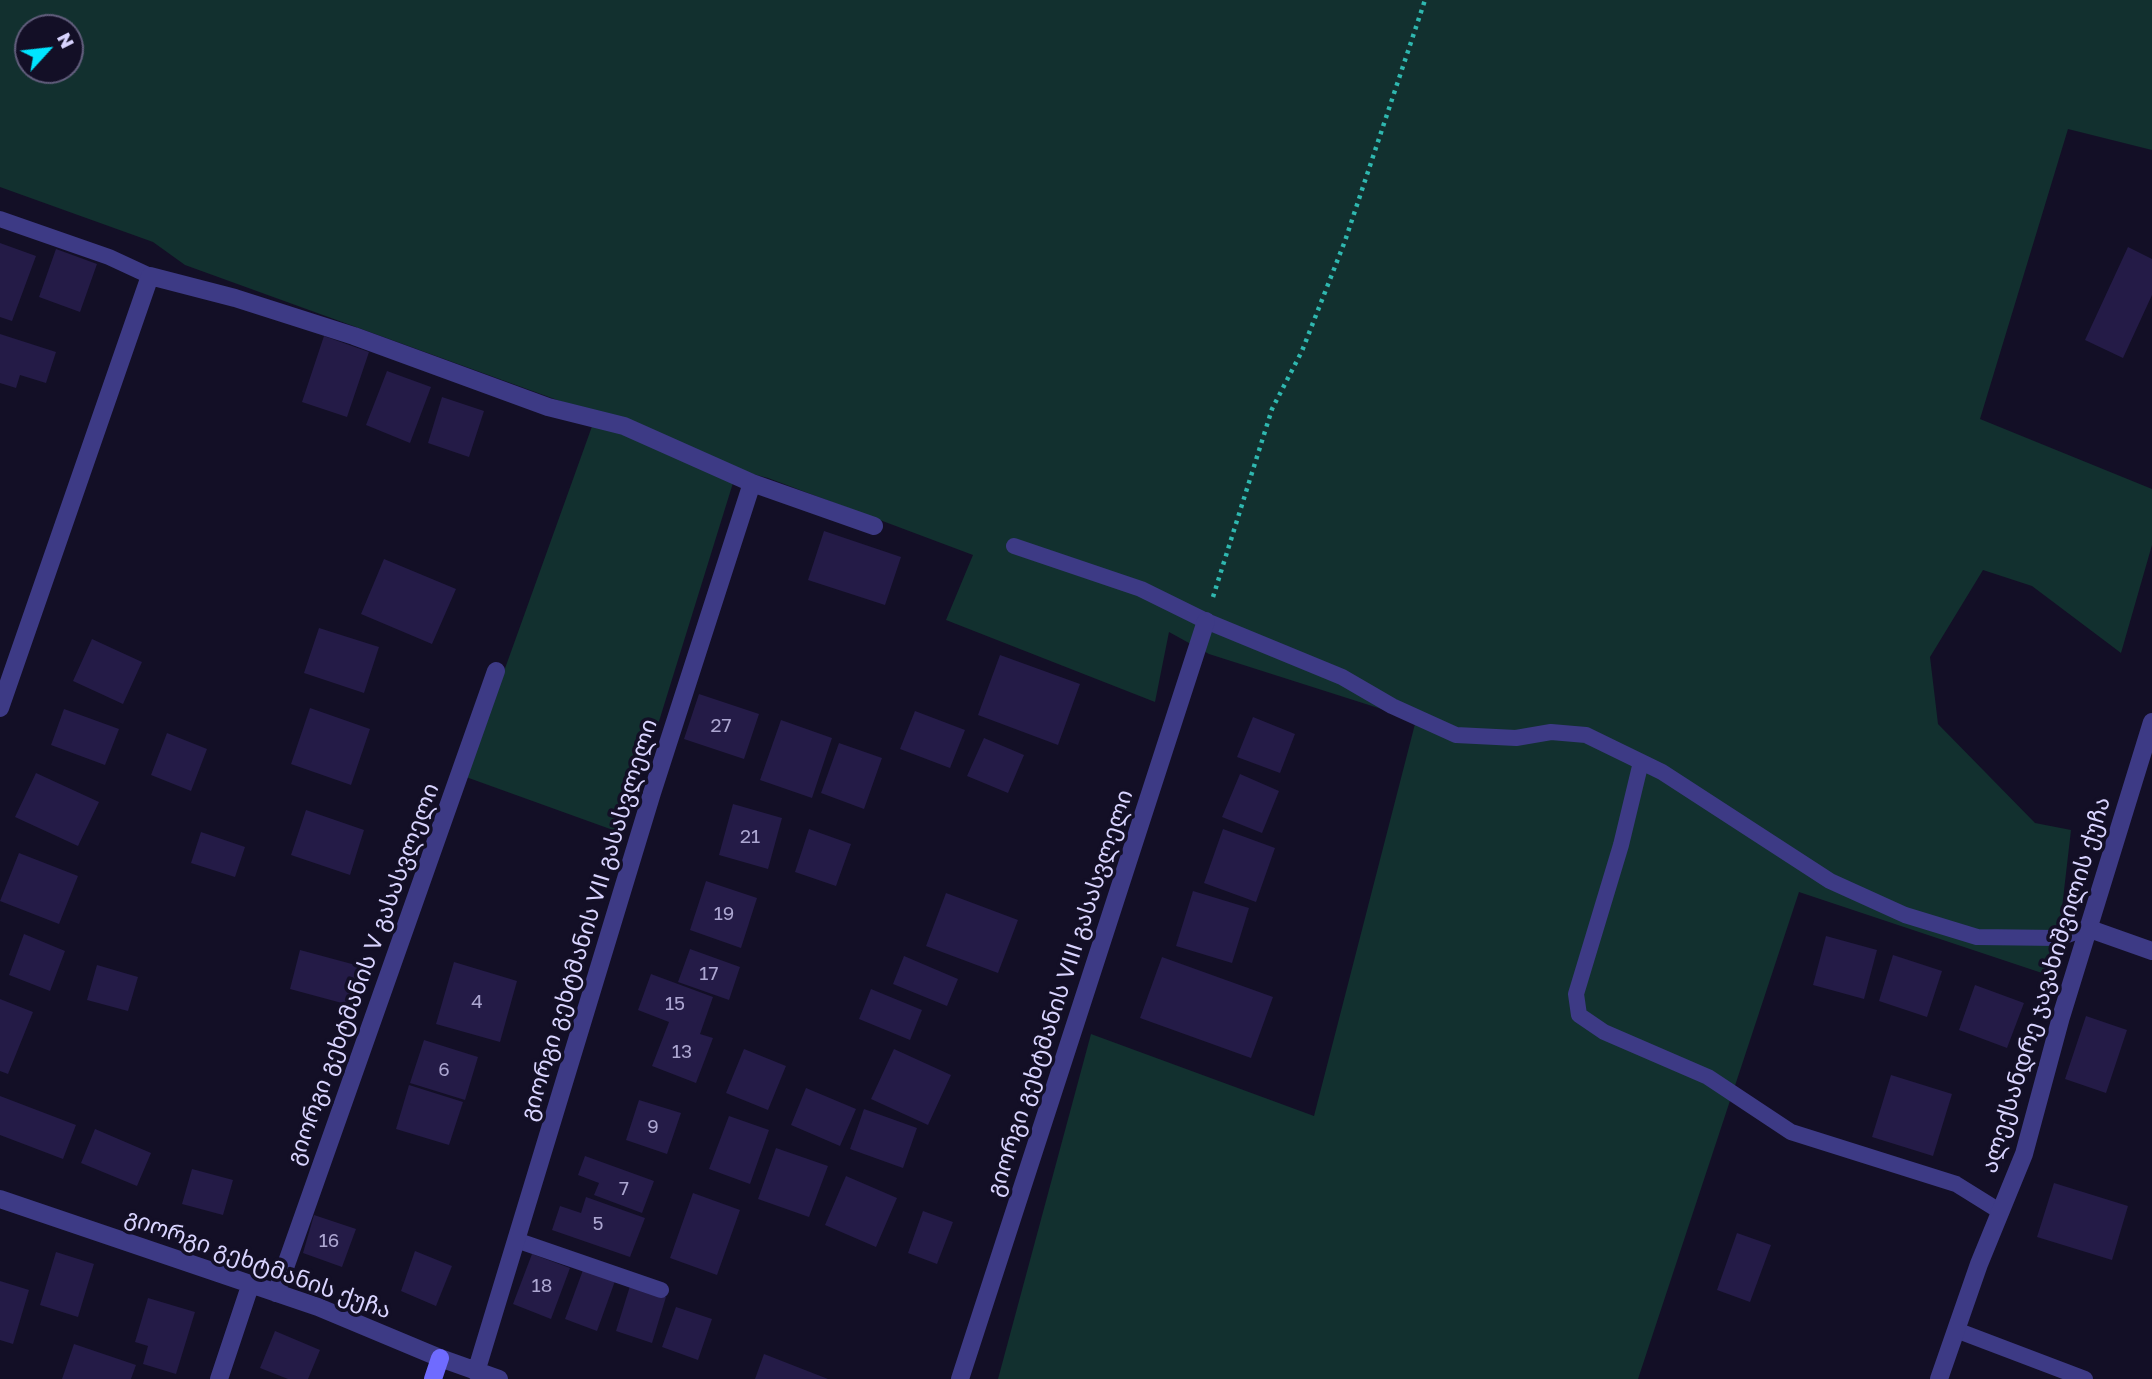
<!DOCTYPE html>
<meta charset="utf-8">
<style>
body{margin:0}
#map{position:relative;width:2152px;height:1379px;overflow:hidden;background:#130f26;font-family:"Golos Text",sans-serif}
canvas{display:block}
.north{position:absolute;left:14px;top:14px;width:70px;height:70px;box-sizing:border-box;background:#130f26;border:2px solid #625e7d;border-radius:50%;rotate:63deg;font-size:19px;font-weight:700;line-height:28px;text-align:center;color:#d9d4ff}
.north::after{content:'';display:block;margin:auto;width:24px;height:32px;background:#00e5ff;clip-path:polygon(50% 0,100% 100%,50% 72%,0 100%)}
</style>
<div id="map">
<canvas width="2152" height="1379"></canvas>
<div class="north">N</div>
</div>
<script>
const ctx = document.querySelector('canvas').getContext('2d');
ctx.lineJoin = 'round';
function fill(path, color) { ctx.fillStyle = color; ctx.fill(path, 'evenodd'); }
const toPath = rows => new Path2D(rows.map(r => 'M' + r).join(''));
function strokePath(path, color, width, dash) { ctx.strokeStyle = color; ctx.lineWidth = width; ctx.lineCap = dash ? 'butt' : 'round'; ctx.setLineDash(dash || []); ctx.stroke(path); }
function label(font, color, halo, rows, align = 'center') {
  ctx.font = font + ' "Golos Text","Noto Sans Georgian",sans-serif'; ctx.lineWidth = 7; ctx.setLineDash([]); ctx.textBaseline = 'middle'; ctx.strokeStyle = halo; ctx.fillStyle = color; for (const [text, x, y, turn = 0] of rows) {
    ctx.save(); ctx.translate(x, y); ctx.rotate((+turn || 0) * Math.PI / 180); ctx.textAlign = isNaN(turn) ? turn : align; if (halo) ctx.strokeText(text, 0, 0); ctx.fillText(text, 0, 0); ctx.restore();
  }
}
const green = toPath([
 [0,0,2152,0,2152,150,2068,129,1980,419,2152,489,2152,545,2121,653,2032,586,1983,570,1930,657,1938,724,2035,823,2071,830,2054,977,1799,892,1638,1379,998,1379,1091,1034,1314,1116,1416,720,1209,654,1169,632,1155,702,946,620,973,555,768,478,737,470,624,834,466,777,595,418,571,405,185,265,153,242,0,187],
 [28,28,70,28,70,70,28,70]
]);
const building = toPath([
 [0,243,36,256,12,321,0,317],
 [2128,247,2152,259,2152,295,2123,358,2085,340],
 [56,249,97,264,80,312,39,297],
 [0,334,56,352,46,383,20,375,16,388,0,383],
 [324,336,369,352,347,417,302,402],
 [387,371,431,387,410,443,366,425],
 [442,397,484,411,469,457,428,443],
 [824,531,901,557,885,605,808,580],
 [384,559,456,589,432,644,361,614],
 [319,628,379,647,364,693,304,673],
 [92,639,142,662,123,704,73,681],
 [1000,655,1080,684,1058,745,978,715],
 [699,694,759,714,744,759,684,739],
 [310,708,370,729,351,785,291,764],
 [64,709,119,729,105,765,51,745],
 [915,711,965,730,950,768,900,749],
 [1253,717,1295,734,1280,773,1237,757],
 [781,720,832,738,812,798,760,780],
 [167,733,207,749,191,791,151,775],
 [984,738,1024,755,1008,793,967,776],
 [839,743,882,758,864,809,821,793],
 [36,773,99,802,78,846,15,817],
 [1240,774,1279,791,1262,833,1222,817],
 [733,804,782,818,768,869,719,855],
 [306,810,364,830,350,875,291,855],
 [809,829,851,844,836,886,795,872],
 [1223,829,1275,848,1256,902,1204,883],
 [201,832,245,847,235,877,191,863],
 [19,853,78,876,59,924,0,901],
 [706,881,757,898,741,948,690,930],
 [1193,891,1249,908,1232,963,1176,946],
 [946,893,1018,920,998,973,926,946],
 [24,934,65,951,50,991,9,975],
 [1826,936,1877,950,1864,999,1813,985],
 [690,949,740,967,729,1000,678,982],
 [300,950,363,967,353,1006,290,989],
 [1893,955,1942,971,1927,1017,1879,1001],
 [904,956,958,979,947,1006,893,984],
 [1162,957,1273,997,1251,1058,1140,1018],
 [454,962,517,981,500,1042,436,1024],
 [97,965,138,977,128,1011,87,1000],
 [651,974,713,997,700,1034,713,1038,696,1083,652,1066,669,1022,638,1010],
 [1975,985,2024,1003,2007,1048,1959,1030],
 [871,989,922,1010,910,1040,859,1019],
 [0,999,33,1012,8,1074,0,1071],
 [2086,1016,2127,1030,2106,1093,2065,1079],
 [424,1040,478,1057,465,1100,410,1083],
 [744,1049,786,1066,768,1110,726,1093],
 [894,1049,951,1075,928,1125,871,1099],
 [1891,1075,1952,1094,1933,1156,1872,1137],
 [409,1085,463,1102,449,1145,396,1129],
 [806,1088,856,1109,840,1146,791,1125],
 [0,1096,76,1125,63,1159,0,1135],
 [639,1100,681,1113,667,1154,626,1140],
 [864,1109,917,1128,903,1168,850,1149],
 [729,1116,769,1130,750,1184,709,1169],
 [95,1129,151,1153,137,1186,81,1163],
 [776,1148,828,1166,809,1217,758,1199],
 [585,1156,654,1181,642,1213,594,1195,599,1183,578,1175],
 [192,1169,233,1180,223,1215,182,1204],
 [846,1176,897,1198,876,1247,825,1225],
 [2054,1183,2128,1206,2112,1260,2037,1237],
 [693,1193,740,1210,717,1275,670,1258],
 [586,1197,645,1218,630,1257,552,1230,560,1206,581,1213],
 [923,1211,953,1222,937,1264,908,1253],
 [314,1215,356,1229,342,1267,303,1253],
 [1737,1233,1771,1245,1750,1302,1717,1290],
 [415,1251,452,1266,436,1306,401,1291],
 [56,1252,94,1264,78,1317,40,1305],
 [532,1254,570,1268,551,1319,513,1304],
 [583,1270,615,1281,597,1331,565,1319],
 [0,1281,29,1290,13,1344,0,1340],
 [630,1286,666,1297,652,1343,616,1331],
 [148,1298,195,1312,176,1374,143,1364,148,1346,135,1342],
 [676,1307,712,1319,698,1360,662,1347],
 [275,1331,320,1350,308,1379,288,1379,260,1368],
 [74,1344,136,1365,131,1379,62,1379],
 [764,1354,828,1379,755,1379]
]);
const path = toPath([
 [1213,597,1272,409,1302,351,1345,241,1425,0]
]);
const lane = toPath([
 [0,219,109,257,150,276],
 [1014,546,1141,589,1206,621,1342,677,1392,706,1456,735,1516,738,1551,732,1586,735,1662,772,1830,881,1905,915,1977,937,2059,938,2087,928],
 [1641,762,1621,845,1576,994,1579,1015,1604,1032,1708,1077,1791,1132,1956,1184,2001,1212],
 [516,1240,661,1290],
 [1956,1330,2085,1379]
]);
const street = toPath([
 [0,708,150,276,235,298,354,336,548,407,624,426,752,483,874,526],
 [2087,928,2152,951],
 [0,1199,318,1307,440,1358,499,1379],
 [276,1293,496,671],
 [476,1372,652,793,752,483],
 [219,1379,250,1286],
 [960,1379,1206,621],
 [1939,1379,1979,1264,2024,1154,2061,1017,2152,722]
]);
const secondary = toPath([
 [433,1379,440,1358]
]);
const numberNames = [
 ["27",721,726],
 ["21",750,837],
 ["19",724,914],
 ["17",709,974],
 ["4",477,1002],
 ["15",675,1004],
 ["13",682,1052],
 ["6",444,1070],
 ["9",653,1127],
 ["7",624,1189],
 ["5",598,1224],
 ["16",329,1241],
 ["18",542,1286]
];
const streetNames = [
 ["გიორგი გეხტმანის VII გასასვლელი",589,920,-73],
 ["გიორგი გეხტმანის V გასასვლელი",363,974,-70],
 ["ალექსანდრე ჯავახიშვილის ქუჩა",2046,985,-73],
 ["გიორგი გეხტმანის VIII გასასვლელი",1060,993,-72],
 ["გიორგი გეხტმანის ქუჩა",258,1264,20]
];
fill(green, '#12302f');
fill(building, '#241b47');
strokePath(path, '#2fb8b0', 4.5, [3.5, 5]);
strokePath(lane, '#3d3a85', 16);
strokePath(street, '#3d3a85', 18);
strokePath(secondary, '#6f6bff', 18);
label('19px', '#aca6d1', null, numberNames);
label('23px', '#d9d4ff', '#130f26', streetNames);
</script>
